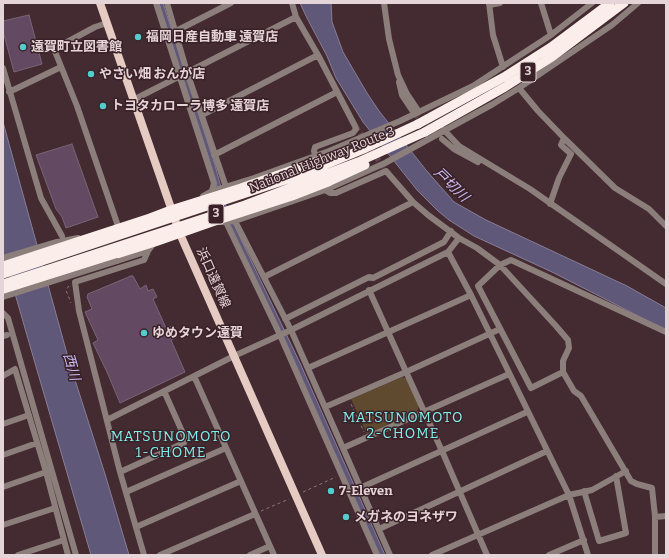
<!DOCTYPE html>
<meta charset="utf-8">
<style>
body{margin:0}
#map{position:relative;width:669px;height:558px;overflow:hidden;background:#432b31;font-family:Bitter,serif}
canvas{display:block}
.frame{position:absolute;inset:0;border:4px solid #e5d4d8;pointer-events:none}
</style>
<div id="map">
<canvas width="669" height="558"></canvas>
<div class="frame"></div>
</div>
<script>
const ctx = document.querySelector('canvas').getContext('2d');
ctx.lineJoin = 'round';
function fill(path, color) { ctx.fillStyle = color; ctx.fill(path, 'evenodd'); }
const toPath = rows => new Path2D(rows.map(r => 'M' + r).join(''));
function strokePath(path, color, width, dash) { ctx.strokeStyle = color; ctx.lineWidth = width; ctx.lineCap = dash ? 'butt' : 'round'; ctx.setLineDash(dash || []); ctx.stroke(path); }
function label(font, color, halo, rows, align = 'center') {
  ctx.font = font + ' Bitter,"Noto Sans JP",serif'; ctx.lineWidth = 3; ctx.setLineDash([]); ctx.textBaseline = 'middle'; ctx.strokeStyle = halo; ctx.fillStyle = color; for (const [text, x, y, turn = 0] of rows) {
    ctx.save(); ctx.translate(x, y); ctx.rotate((+turn || 0) * Math.PI / 180); ctx.textAlign = isNaN(turn) ? turn : align; if (halo) ctx.strokeText(text, 0, 0); ctx.fillText(text, 0, 0); ctx.restore();
  }
}
const green = toPath([
 [403,377,407,379,419,406,417,411,367,434,351,399]
]);
const water = toPath([
 [159,3,163,3,215,165,226,206,238,233,300,363,385,555,379,555,229,227,208,156,159,3],
 [300,3,331,3,332,22,343,52,367,93,379,111,426,170,454,202,486,220,627,286,666,308,666,330,552,272,474,236,449,220,438,211,417,190,363,122,336,78,327,56,307,18,300,3],
 [3,122,69,361,105,474,129,555,91,555,37,370,3,252,3,122]
]);
const building = toPath([
 [29,15,42,64,14,72,3,31,3,21,29,15],
 [72,144,98,217,66,228,62,217,56,209,36,155,72,144],
 [131,276,133,276,140,289,146,285,148,291,153,289,157,297,153,299,166,328,172,326,177,337,171,340,185,372,120,403,107,372,93,343,98,340,85,312,92,309,87,297,88,294,131,276]
]);
const minorTunnel = toPath([
 [414,113,424,124,440,138],
 [355,126,386,171]
]);
const path = toPath([
 [69,286,66,290,71,303],
 [351,404,364,432],
 [303,492,336,477],
 [261,511,289,499]
]);
const minor = toPath([
 [156,3,214,183,212,191],
 [167,3,187,72,226,187],
 [292,3,296,17,318,55,355,126,356,129,353,133,315,147,314,151,315,155],
 [384,3,389,39,398,75,407,94,419,112],
 [489,3,493,35,503,67],
 [541,3,551,35],
 [489,5,500,3],
 [107,23,95,27,54,49,77,106,119,229],
 [176,31,231,3],
 [3,68,41,198,62,236],
 [399,82,402,95,414,113],
 [519,88,538,111,564,138,615,188,649,209,666,226],
 [9,92,61,67],
 [133,100,296,17],
 [202,115,318,55],
 [444,130,459,146,530,189,666,284],
 [442,139,454,149,478,162],
 [214,155,337,92],
 [325,190,330,193,336,193,386,171,413,202,428,215,459,238,477,248,500,265,556,326,568,340,569,348,563,361,563,372,574,391,581,396,631,481,637,484,652,488,655,516,655,555],
 [203,201,203,196,212,191,254,178,329,151,400,121,473,86,551,35,592,3],
 [550,204,559,178,571,154,561,145,564,138],
 [235,221,291,330,390,555],
 [220,222,235,221,325,190,385,163,493,104,519,88,612,25,638,3],
 [226,222,280,335,377,555],
 [448,252,471,295,569,495,588,555],
 [3,258,57,242,78,238],
 [117,261,148,251],
 [264,277,413,202],
 [369,290,442,451,487,555],
 [3,313,8,318,76,555],
 [285,319,369,277,373,278,444,242,451,231],
 [3,336,7,335],
 [308,368,471,295],
 [563,372,531,388,478,286,500,265,511,260,666,332],
 [3,376,15,369,46,472,68,555],
 [194,376,274,555],
 [325,407,406,372,500,329],
 [107,420,234,356,291,330,448,252,459,238],
 [3,424,29,415],
 [343,448,509,374],
 [3,455,37,443],
 [120,472,184,443,185,438,164,391],
 [3,487,46,472],
 [360,488,527,412],
 [584,491,599,541,626,533,616,476],
 [126,492,226,448],
 [655,517,666,516],
 [3,525,55,508],
 [136,527,241,481],
 [379,529,547,451],
 [18,555,64,540],
 [144,555,120,472,79,311,75,282,144,260,148,251,154,243],
 [160,555,255,514],
 [250,555,270,546],
 [432,555,569,495,592,490,626,471],
 [549,555,584,540]
]);
const major = toPath([
 [100,3,180,234,322,555]
]);
const highway = toPath([
 [418,124,504,77,551,47,610,3],
 [425,132,505,87,552,57,624,3],
 [3,266,150,218,171,210,241,188,321,160,338,159],
 [3,290,155,242,212,222,292,196,328,182]
]);
const minorBridge = toPath([
 [3,297,117,261]
]);
const highwayBridge = toPath([
 [328,182,365,165],
 [3,274,300,175,366,148,418,124],
 [3,284,245,205,358,162,425,132]
]);
const markers = [
 [138,37,4,"#53cdcb"],
 [23,47,4,"#53cdcb"],
 [91,74,4,"#53cdcb"],
 [103,106,4,"#53cdcb"],
 [144,333,4,"#53cdcb"],
 [331,491,4,"#53cdcb"],
 [346,517,4,"#53cdcb"]
];
const shields = [
 [528,72,16],
 [216,214,16]
];
const shieldNames = [
 ["3",528,72],
 ["3",216,214]
];
const poiNames = [
 ["福岡日産自動車 遠賀店",146,37],
 ["遠賀町立図書館",31,47],
 ["やさい畑 おんが店",99,74],
 ["トヨタカローラ博多 遠賀店",111,106],
 ["ゆめタウン遠賀",152,333],
 ["7-Eleven",339,491],
 ["メガネのヨネザワ",354,517]
];
const streetNames = [
 ["National Highway Route 3",322,160,-22],
 ["浜口遠賀線",213,278,66]
];
const waterNames = [
 ["戸切川",451,185,44],
 ["西川",71,367,74]
];
const neighbourhoodNames = [
 ["MATSUNOMOTO",403,418],
 ["2-CHOME",403,434],
 ["MATSUNOMOTO",171,437],
 ["1-CHOME",171,453]
];
fill(green, '#604a2f');
fill(water, '#605879');
strokePath(water, '#887d96', 1);
fill(building, '#644962');
strokePath(building, '#796577', 1);
strokePath(minorTunnel, '#5b444a', 6, [6, 3]);
strokePath(path, '#8b767b', 1, [3, 3]);
strokePath(minor, '#8c7f7b', 6);
strokePath(major, '#e6cbc3', 8);
strokePath(highway, '#fbeeea', 9);
strokePath(minorBridge, '#8c7f7b', 6);
strokePath(highwayBridge, '#fbeeea', 9);
for (const [x, y, r, color] of markers) { const dot = new Path2D(); dot.arc(x, y, r, 0, 2 * Math.PI); ctx.fillStyle = color; ctx.fill(dot); strokePath(dot, '#392127', 1.5); }
for (const [x, y, w] of shields) { const box = new Path2D(); box.roundRect(x - w / 2, y - 10, w, 20, 3); ctx.fillStyle = '#392127'; ctx.fill(box); strokePath(box, '#e5d4d8', 1); }
label('bold 12px', '#e5d4d8', null, shieldNames);
label('bold 13px', '#e5d4d8', '#392127', poiNames, 'left');
label('13px', '#e5d4d8', '#392127', streetNames);
label('italic 14px', '#c9bbf5', '#392127', waterNames);
ctx.letterSpacing = '1px';
label('14px', '#83efed', '#392127', neighbourhoodNames);
ctx.letterSpacing = '0px';
</script>
